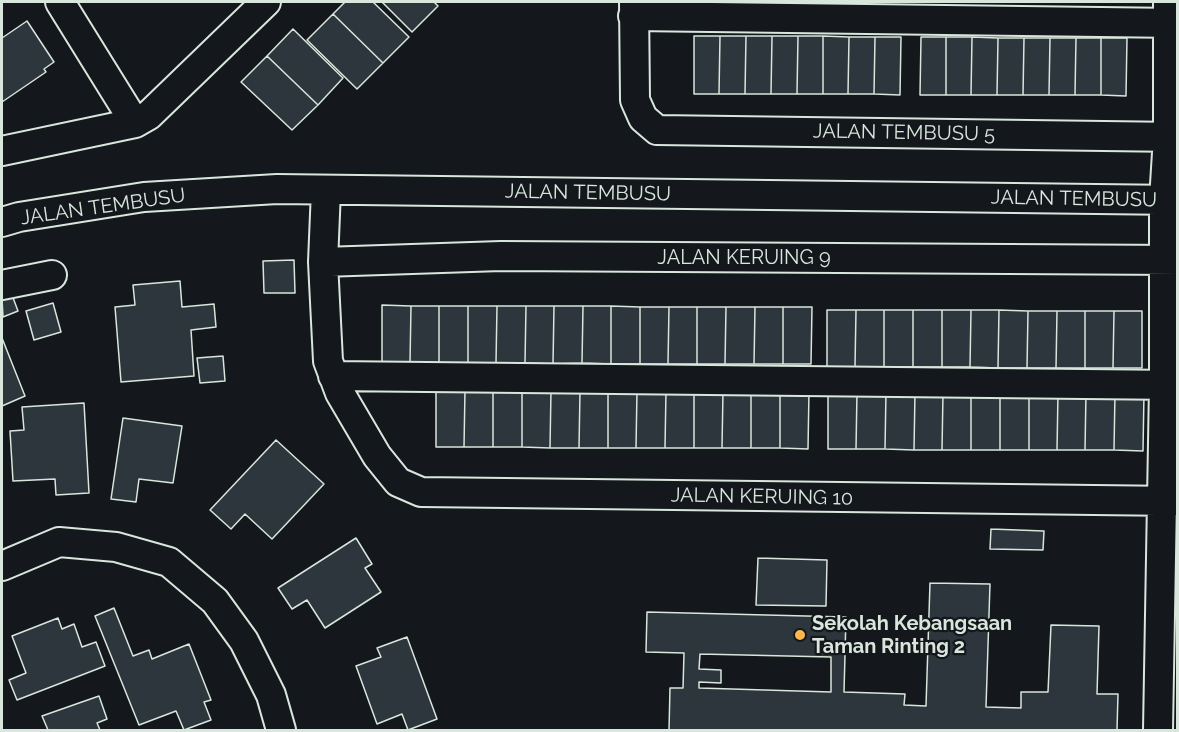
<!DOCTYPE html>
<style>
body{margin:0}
#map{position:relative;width:1179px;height:732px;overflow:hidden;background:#14181c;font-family:Raleway,sans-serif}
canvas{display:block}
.frame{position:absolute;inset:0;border:3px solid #d8e6dc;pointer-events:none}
</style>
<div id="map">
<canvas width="1179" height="732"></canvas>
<div class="frame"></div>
</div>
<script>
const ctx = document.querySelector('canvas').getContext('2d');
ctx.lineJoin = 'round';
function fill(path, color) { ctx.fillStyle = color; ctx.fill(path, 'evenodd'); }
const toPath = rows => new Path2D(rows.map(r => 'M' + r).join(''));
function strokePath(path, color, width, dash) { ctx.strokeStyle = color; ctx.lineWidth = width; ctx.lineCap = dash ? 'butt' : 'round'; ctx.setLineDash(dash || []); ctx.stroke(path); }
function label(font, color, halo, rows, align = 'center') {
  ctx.font = font + ' Raleway,sans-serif'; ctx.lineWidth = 4.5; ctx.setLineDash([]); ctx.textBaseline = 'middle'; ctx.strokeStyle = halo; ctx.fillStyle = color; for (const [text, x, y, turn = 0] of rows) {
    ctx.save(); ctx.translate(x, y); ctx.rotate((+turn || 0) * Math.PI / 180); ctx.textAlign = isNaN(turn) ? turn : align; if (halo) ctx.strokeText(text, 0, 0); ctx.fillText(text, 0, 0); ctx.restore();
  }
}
const building = toPath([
 [345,2,373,2,409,37,383,63,333,14,345,2],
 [382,2,434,2,438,6,412,32,382,2],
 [333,14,383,63,357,89,307,40,333,14],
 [27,21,54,62,44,69,46,72,2,102,2,38,27,21],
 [293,29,343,78,318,105,267,56,293,29],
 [694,36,720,36,719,94,694,94,694,36],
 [720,36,746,36,745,94,719,94,720,36],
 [746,36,772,36,771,94,745,94,746,36],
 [772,36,798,36,797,94,771,94,772,36],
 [798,36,823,36,823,94,797,94,798,36],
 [823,36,849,37,848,94,823,94,823,36],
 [849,37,875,37,874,94,848,94,849,37],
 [875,37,901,37,900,95,874,94,875,37],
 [921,37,946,37,946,95,920,95,921,37],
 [946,37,972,37,971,95,946,95,946,37],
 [972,37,998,38,997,95,971,95,972,37],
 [998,38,1024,38,1023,95,997,95,998,38],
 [1024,38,1050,38,1049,95,1023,95,1024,38],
 [1050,38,1076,38,1075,95,1049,95,1050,38],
 [1076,38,1101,38,1101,95,1075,95,1076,38],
 [1101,38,1127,38,1126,96,1101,95,1101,38],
 [267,56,318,105,292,130,241,82,267,56],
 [294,260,295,293,264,293,263,261,294,260],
 [180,281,182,307,214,304,216,327,191,330,194,376,121,382,115,307,135,305,133,285,180,281],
 [12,295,18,311,3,317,2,299,12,295],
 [53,303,61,332,34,340,26,311,53,303],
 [382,305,411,306,410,363,382,363,382,305],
 [411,306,439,306,439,363,410,363,411,306],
 [439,306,468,306,468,363,439,363,439,306],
 [468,306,497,306,496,363,468,363,468,306],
 [497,306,526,306,525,363,496,363,497,306],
 [526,306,554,306,553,364,525,363,526,306],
 [554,306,583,306,582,363,553,364,554,306],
 [583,306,611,306,611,364,582,363,583,306],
 [611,306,640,307,640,364,611,364,611,306],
 [640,307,669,307,668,364,640,364,640,307],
 [669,307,697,307,697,364,668,364,669,307],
 [697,307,726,307,725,364,697,364,697,307],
 [726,307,755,307,754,364,725,364,726,307],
 [755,307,783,307,783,364,754,364,755,307],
 [783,307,812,307,811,364,783,364,783,307],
 [827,310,856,310,855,367,827,367,827,310],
 [856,310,884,310,884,367,855,367,856,310],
 [884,310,913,310,913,367,884,367,884,310],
 [913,310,942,310,942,367,913,367,913,310],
 [942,310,971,310,970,367,942,367,942,310],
 [971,310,999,310,998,368,970,367,971,310],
 [999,310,1028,311,1027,368,998,368,999,310],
 [1028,311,1057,311,1056,368,1027,368,1028,311],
 [1057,311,1085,311,1085,368,1056,368,1057,311],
 [1085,311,1114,311,1113,368,1085,368,1085,311],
 [1114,311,1142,311,1142,368,1113,368,1114,311],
 [2,338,25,396,2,406,2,338],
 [223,356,225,381,200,383,197,358,223,356],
 [436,390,465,390,464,447,436,447,436,390],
 [465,390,493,390,493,447,464,447,465,390],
 [493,390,522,390,522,447,493,447,493,390],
 [522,390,551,390,550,448,522,447,522,390],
 [551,390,580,391,579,448,550,448,551,390],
 [608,390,637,391,636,448,608,448,608,390],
 [608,390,608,448,579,448,580,391,608,390],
 [637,391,666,391,665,448,636,448,637,391],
 [666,391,694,391,694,448,665,448,666,391],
 [694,391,723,391,722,448,694,448,694,391],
 [723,391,751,391,751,448,722,448,723,391],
 [751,391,780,391,780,448,751,448,751,391],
 [780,391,809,391,808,449,780,448,780,391],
 [828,392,857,392,856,449,828,449,828,392],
 [857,392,886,392,885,449,856,449,857,392],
 [886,392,915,392,914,450,885,449,886,392],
 [915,392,943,393,942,450,914,450,915,392],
 [943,393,971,393,971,450,942,450,943,393],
 [971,393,1000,393,1000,450,971,450,971,393],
 [1000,393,1029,393,1029,450,1000,450,1000,393],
 [1029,393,1058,393,1057,450,1029,450,1029,393],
 [1058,393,1086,393,1085,450,1057,450,1058,393],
 [1086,393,1115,393,1114,450,1085,450,1086,393],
 [1115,393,1144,393,1143,451,1114,450,1115,393],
 [84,403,89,493,56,495,55,479,13,481,10,431,24,430,22,407,84,403],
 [123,418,182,426,173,483,139,479,136,502,111,499,123,418],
 [276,440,324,484,272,539,245,514,231,529,210,510,276,440],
 [991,529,1044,531,1043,550,990,549,991,529],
 [356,538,372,564,365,568,381,592,325,628,307,600,292,609,278,588,356,538],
 [758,558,827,560,826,606,756,605,758,558],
 [930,583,990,584,986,707,1021,708,1021,692,1048,692,1051,625,1099,626,1097,694,1118,694,1117,730,669,730,670,688,683,688,684,653,646,652,647,612,846,617,844,692,905,694,904,705,926,706,930,583],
 [700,654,831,657,831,692,699,688,699,682,721,683,721,670,699,669,700,654],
 [114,608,133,656,149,650,152,659,189,644,211,700,204,702,211,720,184,730,176,711,139,725,95,616,114,608],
 [58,618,62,629,74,624,82,647,96,642,105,666,17,700,9,680,26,673,12,636,58,618],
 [407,637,437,719,408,730,402,714,377,724,356,666,381,657,377,648,407,637],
 [99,696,107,719,97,723,100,730,48,730,42,716,99,696]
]);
const minor = toPath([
 [60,2,135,123],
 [634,2,635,100,643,118,657,130,1178,137],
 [633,16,1178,23],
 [2,151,135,123,149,115,266,2],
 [326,190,323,262,328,361,340,393,377,456,398,482,421,492,1178,501],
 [2,222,19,217,144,197,277,189,1178,200],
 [323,262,501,256,1178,260],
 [2,285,52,275],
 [333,376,1178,385],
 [2,566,59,542,116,547,169,562,215,601,244,641,271,695,281,730],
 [1158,730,1164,385,1164,200,1168,137,1168,2]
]);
const markers = [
 [800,635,6,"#ffb74d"]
];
const streetNames = [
 ["JALAN TEMBUSU 5",904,133,1],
 ["JALAN TEMBUSU",588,193,1],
 ["JALAN TEMBUSU",1074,199,1],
 ["JALAN TEMBUSU",103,207,-8],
 ["JALAN KERUING 9",744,258],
 ["JALAN KERUING 10",762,497,1]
];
const poiNames = [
 ["Sekolah Kebangsaan",812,624],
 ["Taman Rinting 2",812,647]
];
fill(building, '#2c363c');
strokePath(building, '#d8e6dc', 1.5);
strokePath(minor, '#d8e6dc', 32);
strokePath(minor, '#14181c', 28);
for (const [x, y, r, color] of markers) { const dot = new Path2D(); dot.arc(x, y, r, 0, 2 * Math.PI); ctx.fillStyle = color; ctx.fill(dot); strokePath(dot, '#14181c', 2); }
label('20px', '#d8e6dc', '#14181c', streetNames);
label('bold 20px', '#d8e6dc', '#14181c', poiNames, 'left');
</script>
